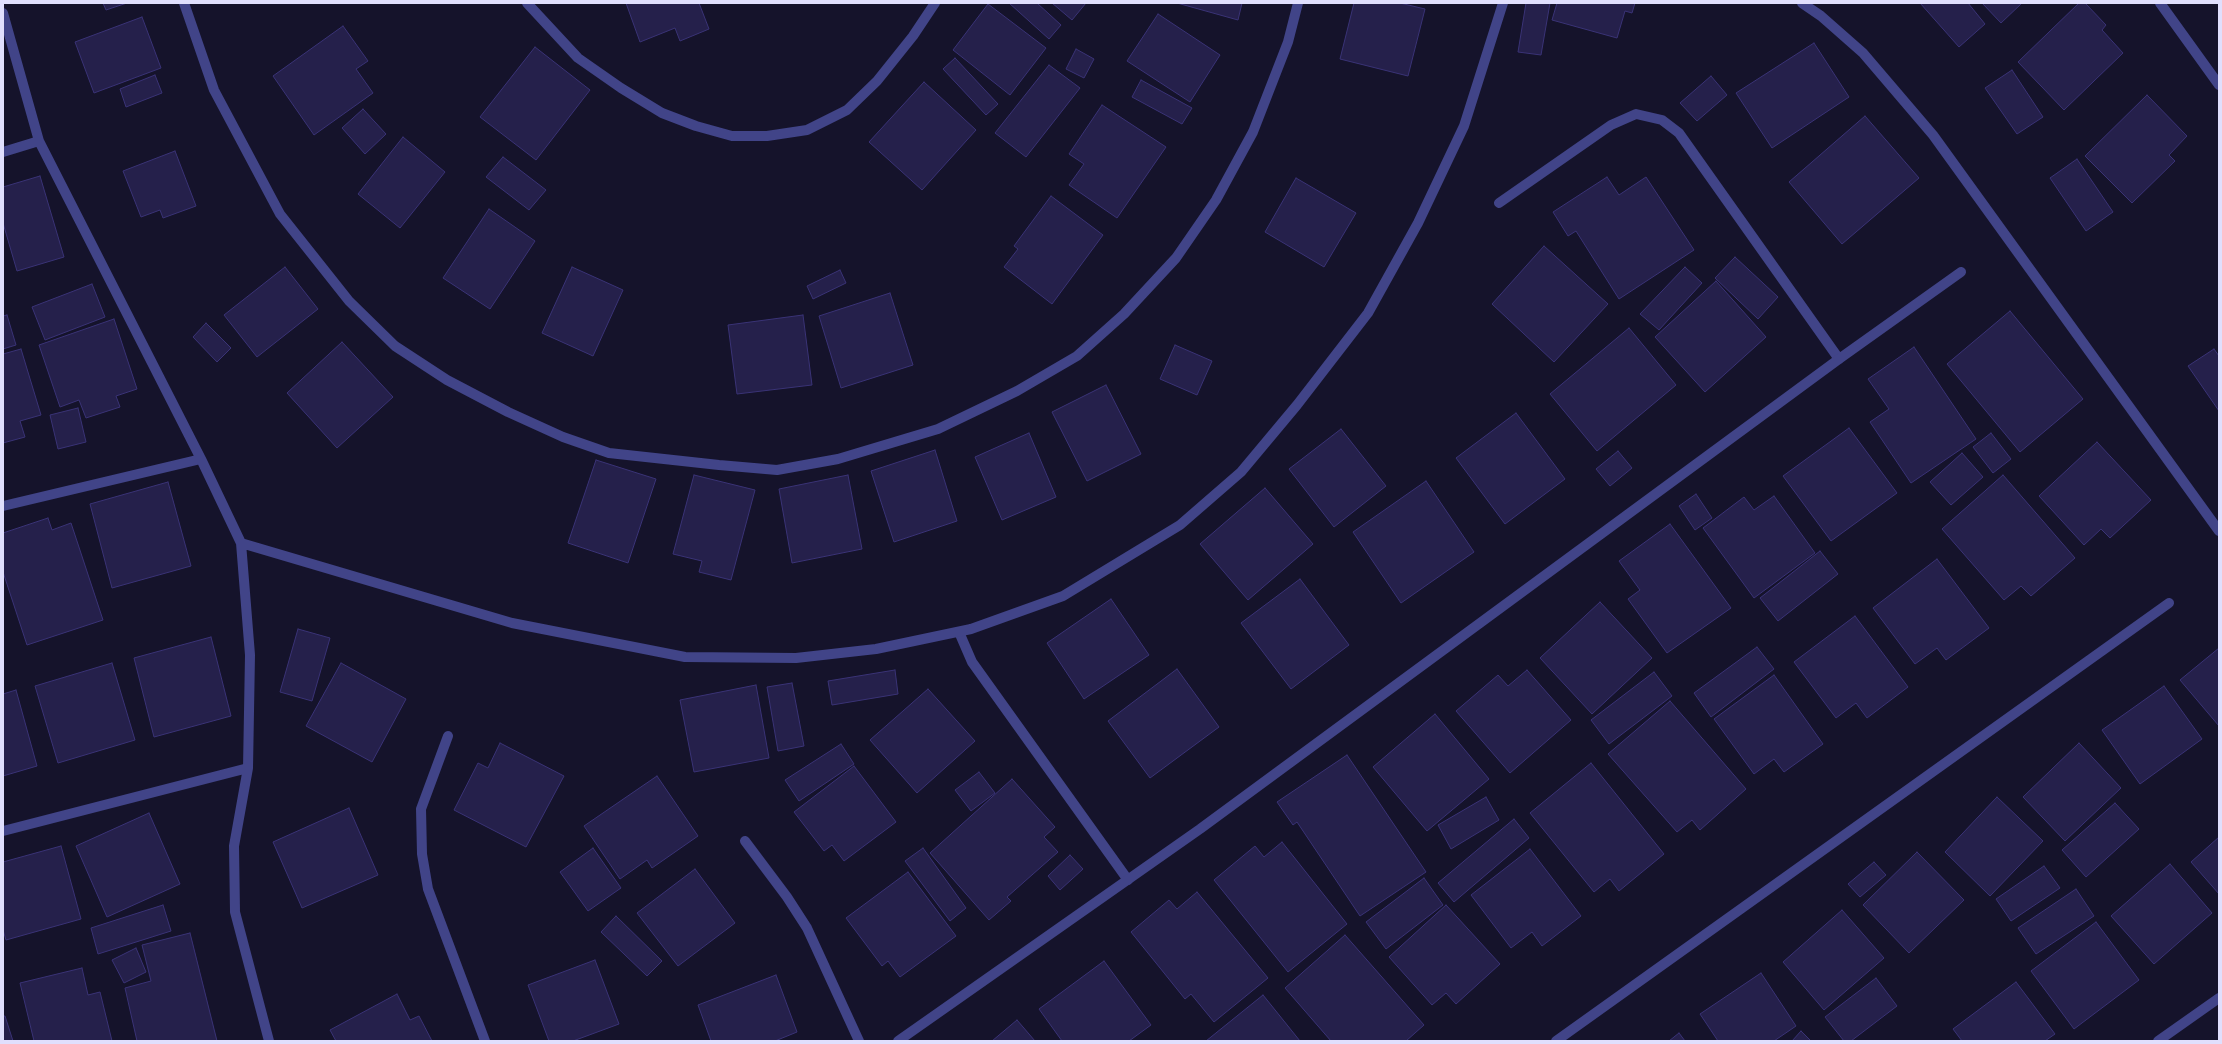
<!DOCTYPE html>
<style>
body{margin:0}
#map{position:relative;width:2222px;height:1044px;overflow:hidden;background:#15132b;font-family:Barlow,sans-serif}
canvas{display:block}
.frame{position:absolute;inset:0;border:4px solid #e0dffd;pointer-events:none}
</style>
<div id="map">
<canvas width="2222" height="1044"></canvas>
<div class="frame"></div>
</div>
<script>
const ctx = document.querySelector('canvas').getContext('2d');
ctx.lineJoin = 'round';
function fill(path, color) { ctx.fillStyle = color; ctx.fill(path, 'evenodd'); }
const toPath = rows => new Path2D(rows.map(r => 'M' + r).join(''));
function strokePath(path, color, width, dash) { ctx.strokeStyle = color; ctx.lineWidth = width; ctx.lineCap = dash ? 'butt' : 'round'; ctx.setLineDash(dash || []); ctx.stroke(path); }
const building = toPath([
 [103,3,127,3,106,10,103,3],
 [626,3,699,3,709,29,680,41,675,28,640,42,626,3],
 [1009,3,1037,3,1061,25,1049,39,1009,3],
 [1052,3,1086,3,1072,20,1052,3],
 [1177,3,1242,3,1238,20,1177,3],
 [1354,3,1400,3,1425,9,1408,76,1340,59,1354,3],
 [1526,3,1550,3,1541,55,1518,52,1526,3],
 [1557,3,1635,3,1632,13,1625,11,1617,38,1552,20,1557,3],
 [1920,3,1968,3,1985,24,1959,47,1920,3],
 [1982,3,2022,3,2001,23,1982,3],
 [2079,3,2085,3,2106,25,2102,30,2123,53,2064,110,2018,62,2079,3],
 [988,4,1046,48,1010,95,953,50,988,4],
 [1158,14,1220,55,1190,102,1127,61,1158,14],
 [142,17,161,68,94,93,75,42,142,17],
 [343,26,368,61,356,69,373,93,314,135,273,76,343,26],
 [1814,43,1849,97,1772,148,1736,93,1814,43],
 [535,47,590,90,536,160,480,117,535,47],
 [1076,49,1094,59,1084,78,1066,69,1076,49],
 [955,58,998,104,986,115,943,69,955,58],
 [1049,65,1080,88,1026,157,995,133,1049,65],
 [2012,70,2043,117,2017,134,1985,88,2012,70],
 [155,75,162,93,126,107,120,89,155,75],
 [1711,76,1727,95,1697,121,1680,103,1711,76],
 [1141,80,1192,108,1182,124,1132,97,1141,80],
 [924,82,976,130,922,190,869,142,924,82],
 [2147,95,2187,136,2169,155,2175,161,2132,203,2085,156,2147,95],
 [1102,105,1166,147,1117,218,1069,185,1084,164,1069,154,1102,105],
 [363,109,386,134,365,154,342,128,363,109],
 [1865,116,1919,178,1842,244,1789,182,1865,116],
 [403,137,445,172,400,228,358,194,403,137],
 [175,151,196,206,163,218,160,210,141,217,123,171,175,151],
 [503,157,546,190,529,210,486,177,503,157],
 [2077,159,2113,212,2086,231,2050,178,2077,159],
 [40,176,64,257,17,271,3,223,3,187,40,176],
 [1607,177,1619,195,1646,177,1694,250,1619,299,1576,231,1568,236,1553,212,1607,177],
 [1296,178,1356,213,1324,267,1265,232,1296,178],
 [1051,196,1103,235,1052,304,1004,267,1018,249,1014,246,1051,196],
 [489,209,535,241,490,309,443,278,489,209],
 [1544,246,1608,304,1554,362,1492,304,1544,246],
 [1735,257,1778,297,1758,319,1715,278,1735,257],
 [285,267,318,309,257,357,224,315,285,267],
 [572,267,623,290,593,356,542,333,572,267],
 [1685,267,1702,283,1659,330,1640,314,1685,267],
 [840,270,846,283,813,299,807,286,840,270],
 [1716,281,1766,337,1705,392,1655,337,1716,281],
 [92,284,105,317,45,340,32,307,92,284],
 [890,293,913,365,841,388,819,316,890,293],
 [2010,311,2083,399,2020,452,1947,364,2010,311],
 [7,315,16,345,3,349,3,316,7,315],
 [803,315,812,385,737,394,728,325,803,315],
 [114,319,137,389,116,396,120,407,86,418,79,400,60,407,39,345,114,319],
 [206,323,231,348,217,362,193,337,206,323],
 [1629,328,1676,385,1597,451,1550,394,1629,328],
 [342,342,393,397,337,448,287,393,342,342],
 [1175,345,1212,361,1197,395,1160,379,1175,345],
 [1914,347,1976,439,1911,483,1870,422,1889,409,1868,379,1914,347],
 [21,349,41,415,20,421,25,437,3,443,3,354,21,349],
 [2214,349,2219,356,2219,411,2188,366,2214,349],
 [1106,385,1141,454,1087,481,1052,412,1106,385],
 [78,408,86,442,58,449,50,415,78,408],
 [1516,413,1565,479,1505,524,1456,458,1516,413],
 [1849,428,1897,493,1831,541,1783,476,1849,428],
 [1341,429,1386,486,1334,527,1289,469,1341,429],
 [1029,433,1056,497,1002,520,975,457,1029,433],
 [1991,433,2011,459,1993,473,1973,447,1991,433],
 [2097,442,2151,500,2110,538,2101,529,2084,545,2039,496,2097,442],
 [935,450,957,521,894,542,871,471,935,450],
 [1618,451,1632,468,1610,486,1596,469,1618,451],
 [1962,453,1983,477,1951,505,1930,482,1962,453],
 [596,460,656,479,628,563,568,543,596,460],
 [694,475,755,490,731,580,699,572,702,561,673,554,694,475],
 [848,475,862,549,792,563,779,489,848,475],
 [2003,475,2075,558,2031,596,2021,586,2004,600,1942,529,2003,475],
 [1426,481,1474,552,1401,603,1353,532,1426,481],
 [168,482,191,566,112,588,90,504,168,482],
 [1265,488,1313,544,1248,600,1200,544,1265,488],
 [1696,494,1712,518,1695,530,1679,506,1696,494],
 [1774,496,1815,553,1754,598,1703,528,1744,497,1754,510,1774,496],
 [48,518,52,530,71,523,103,620,27,645,3,572,3,533,48,518],
 [1670,524,1731,608,1667,653,1628,599,1640,590,1619,561,1670,524],
 [1820,551,1838,574,1778,621,1760,598,1820,551],
 [1937,559,1989,628,1946,660,1937,648,1915,664,1873,608,1937,559],
 [1300,579,1349,645,1291,689,1241,623,1300,579],
 [1111,599,1149,655,1084,699,1047,643,1111,599],
 [1600,602,1652,658,1592,714,1540,658,1600,602],
 [1855,616,1908,687,1867,718,1856,703,1836,718,1794,662,1855,616],
 [298,629,330,638,312,701,280,692,298,629],
 [211,637,231,716,154,737,134,658,211,637],
 [1757,647,1774,669,1711,717,1694,693,1757,647],
 [2219,648,2219,726,2180,680,2219,648],
 [112,663,135,740,58,763,35,686,112,663],
 [341,663,406,699,372,762,306,726,341,663],
 [1177,669,1219,727,1150,778,1108,721,1177,669],
 [895,670,898,694,832,705,828,681,895,670],
 [1527,670,1571,720,1510,773,1456,711,1498,675,1508,686,1527,670],
 [1654,672,1672,696,1609,744,1591,720,1654,672],
 [1774,675,1823,744,1784,772,1774,759,1754,774,1714,719,1774,675],
 [792,683,804,746,778,751,767,687,792,683],
 [756,685,769,758,694,772,680,700,756,685],
 [2164,686,2202,739,2140,784,2102,730,2164,686],
 [928,689,975,741,917,793,870,740,928,689],
 [16,690,37,766,3,776,3,694,16,690],
 [1670,701,1746,789,1700,830,1692,820,1677,832,1608,754,1670,701],
 [1435,714,1489,779,1427,831,1373,767,1435,714],
 [500,743,564,776,526,847,454,810,478,763,488,768,500,743],
 [2079,743,2121,788,2065,841,2023,797,2079,743],
 [841,744,854,764,799,801,785,780,841,744],
 [1347,755,1426,872,1360,916,1297,822,1293,825,1277,802,1347,755],
 [1591,763,1664,854,1619,891,1610,879,1594,892,1530,813,1591,763],
 [854,766,896,822,844,861,832,845,824,851,794,812,854,766],
 [979,772,995,793,971,811,955,790,979,772],
 [657,776,698,836,652,868,647,860,620,879,584,826,657,776],
 [1012,779,1055,827,1044,837,1058,852,1007,897,1011,901,989,920,930,853,1012,779],
 [1486,797,1499,820,1451,849,1438,825,1486,797],
 [1997,797,2043,841,1990,896,1945,852,1997,797],
 [2115,803,2139,829,2086,877,2062,850,2115,803],
 [349,808,378,875,302,908,273,842,349,808],
 [149,813,180,884,107,917,76,846,149,813],
 [1514,819,1529,838,1454,902,1438,883,1514,819],
 [2219,837,2219,894,2191,862,2219,837],
 [1282,842,1347,924,1288,972,1214,880,1255,846,1264,857,1282,842],
 [61,846,81,919,6,940,3,930,3,862,61,846],
 [593,848,621,888,588,911,560,872,593,848],
 [923,848,966,908,950,921,905,861,923,848],
 [1530,849,1581,916,1542,946,1532,932,1511,948,1471,895,1530,849],
 [1917,852,1964,900,1909,953,1863,905,1917,852],
 [1070,855,1083,869,1060,890,1048,876,1070,855],
 [1874,862,1886,875,1860,897,1848,884,1874,862],
 [2170,864,2212,913,2154,964,2111,916,2170,864],
 [2044,866,2060,888,2011,921,1996,899,2044,866],
 [695,869,735,923,678,966,637,913,695,869],
 [908,872,956,936,900,977,888,961,882,966,846,918,908,872],
 [1424,878,1443,905,1386,949,1366,922,1424,878],
 [2076,889,2094,916,2036,954,2018,928,2076,889],
 [1197,892,1268,978,1214,1022,1191,994,1185,999,1131,932,1169,900,1177,909,1197,892],
 [163,905,171,931,98,954,91,928,163,905],
 [1446,905,1500,964,1456,1004,1446,993,1432,1005,1389,957,1446,905],
 [1842,910,1884,958,1824,1010,1783,962,1842,910],
 [616,916,662,961,647,976,601,932,616,916],
 [2096,922,2139,980,2074,1029,2031,971,2096,922],
 [190,933,217,1041,137,1041,125,988,151,981,142,945,190,933],
 [1345,935,1424,1025,1406,1041,1331,1041,1285,988,1345,935],
 [136,948,146,972,124,983,112,960,136,948],
 [595,960,619,1024,573,1041,549,1041,528,985,595,960],
 [1104,961,1151,1025,1129,1041,1062,1041,1039,1009,1104,961],
 [82,968,88,995,100,992,112,1041,34,1041,20,983,82,968],
 [1761,973,1796,1026,1774,1041,1718,1041,1700,1014,1761,973],
 [776,975,797,1032,775,1041,711,1041,698,1005,776,975],
 [1876,978,1897,1006,1851,1041,1844,1041,1825,1017,1876,978],
 [2016,982,2055,1034,2045,1041,1962,1041,1953,1029,2016,982],
 [397,994,410,1020,419,1016,432,1041,336,1041,330,1030,397,994],
 [1263,995,1300,1041,1206,1041,1263,995],
 [3,1016,5,1016,13,1041,3,1041,3,1016],
 [1017,1020,1035,1041,992,1041,1017,1020],
 [1801,1031,1811,1041,1792,1041,1801,1031],
 [1679,1033,1685,1041,1669,1041,1679,1033]
]);
const lane = toPath([
 [1499,203,1611,125,1636,114,1662,120,1679,133,1839,359],
 [959,632,972,662,1128,880],
 [448,736,421,809,422,854,428,889,485,1041],
 [745,841,787,897,807,928,859,1041]
]);
const street = toPath([
 [184,3,214,90,280,214,349,301,395,346,447,380,508,412,563,437,609,453,719,465,777,470,838,459,938,429,1017,391,1077,356,1124,314,1176,258,1216,200,1253,132,1288,42,1298,3],
 [527,3,578,58,621,88,662,113,696,126,732,136,767,136,807,130,847,110,877,81,913,36,935,3],
 [1802,3,1821,16,1863,53,1933,135,2219,531],
 [2160,3,2219,85],
 [3,13,39,141,201,459,241,543,250,655,248,768,234,846,235,912,269,1041],
 [3,152,39,141],
 [3,506,201,459],
 [241,543,512,623,685,657,796,658,876,649,971,629,1063,596,1180,525,1241,472,1297,405,1368,313,1418,223,1464,126,1503,3],
 [3,831,248,768],
 [898,1041,1200,829,1839,359,1961,272],
 [1556,1041,2169,603],
 [2158,1041,2219,998]
]);
fill(building, '#25204b');
strokePath(building, '#3a3376', 1);
strokePath(lane, '#414488', 10);
strokePath(street, '#414488', 10);
</script>
